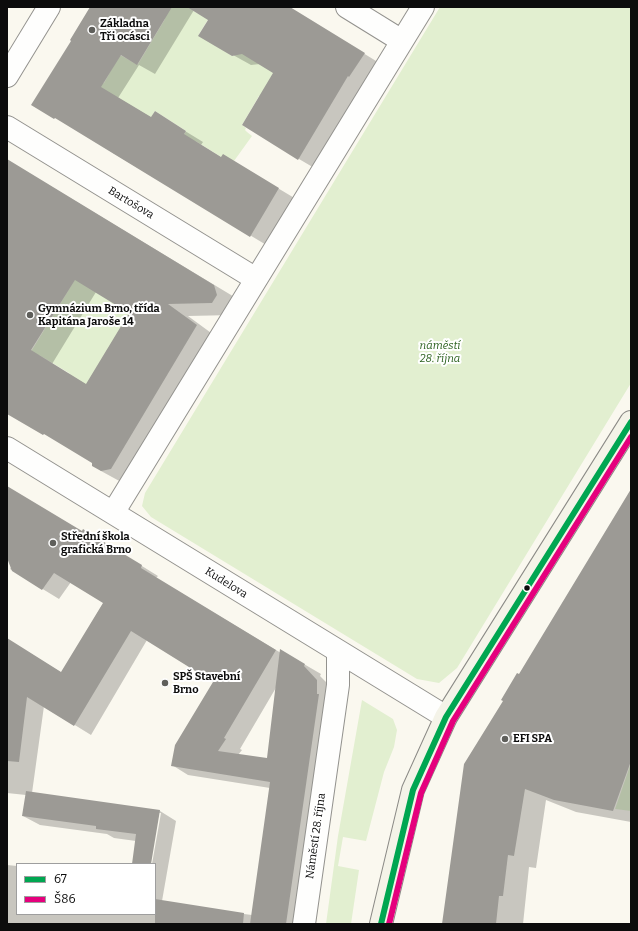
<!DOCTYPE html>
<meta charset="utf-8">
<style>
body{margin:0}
#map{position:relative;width:638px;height:931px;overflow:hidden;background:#faf8ef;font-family:Bitter,serif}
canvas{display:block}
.frame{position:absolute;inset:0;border:8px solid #0c0c0c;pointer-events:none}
.legend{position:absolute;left:16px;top:863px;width:140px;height:52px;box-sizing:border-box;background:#fff;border:1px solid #9e9e9e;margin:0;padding:5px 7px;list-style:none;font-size:12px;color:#0c0c0c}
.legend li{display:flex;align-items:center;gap:8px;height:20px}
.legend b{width:20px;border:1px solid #9e9e9e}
</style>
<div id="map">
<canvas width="638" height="931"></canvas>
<div class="frame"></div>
<ul class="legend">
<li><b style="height:5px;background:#00a651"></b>67</li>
<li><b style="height:5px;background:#e5007d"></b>Š86</li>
</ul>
</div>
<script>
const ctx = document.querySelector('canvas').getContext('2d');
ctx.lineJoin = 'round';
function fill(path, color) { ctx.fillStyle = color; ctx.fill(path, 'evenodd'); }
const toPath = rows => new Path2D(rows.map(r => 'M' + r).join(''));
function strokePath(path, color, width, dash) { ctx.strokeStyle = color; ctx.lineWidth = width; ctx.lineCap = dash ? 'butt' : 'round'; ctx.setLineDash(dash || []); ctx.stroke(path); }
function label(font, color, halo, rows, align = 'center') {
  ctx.font = font + ' Bitter,serif'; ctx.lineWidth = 4; ctx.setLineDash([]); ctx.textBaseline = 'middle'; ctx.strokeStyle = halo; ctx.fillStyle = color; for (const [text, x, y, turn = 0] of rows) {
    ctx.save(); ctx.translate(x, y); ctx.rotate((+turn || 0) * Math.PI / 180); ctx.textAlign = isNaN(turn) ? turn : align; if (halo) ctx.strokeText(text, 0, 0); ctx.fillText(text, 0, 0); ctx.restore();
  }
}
const green = toPath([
 [154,7,187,7,197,13,209,18,199,34,232,56,236,55,245,40,275,68,264,99,259,96,242,125,246,128,245,130,247,132,252,136,234,161,221,157,197,142,182,138,186,131,155,111,150,119,98,87,100,84,104,83,119,56,122,56,136,64,138,64,165,19,152,11],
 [440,7,631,7,631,383,457,668,439,683,417,679,151,517,142,506,145,493],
 [82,268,148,307,90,403,69,373,39,355,24,363],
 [362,700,393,719,397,730,394,747,384,772,366,841,343,837,338,866,359,870,351,924,326,924,338,836],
 [631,763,631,811,615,809]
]);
const shadow = toPath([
 [91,7,288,7,381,64,316,169,299,159,275,72,260,64,251,65,233,55,209,19,194,10,155,74,139,65,118,98,152,118,172,123,203,142,201,145,222,158,241,166,296,199,268,246,113,153,73,40],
 [7,160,236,298,233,315,188,316,218,338,123,483,101,471,93,462,7,411],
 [96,292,131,312,87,385,52,364],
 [7,487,59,519,121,553,158,576,156,578,281,653,297,660,321,674,320,676,334,690,304,924,7,924,7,865,17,866,17,914,155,914,155,864,152,864,161,813,159,813,150,864,133,864,136,841,114,838,107,834,40,825,23,816,26,795,7,793,7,639,62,673,104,602,71,582,59,599,10,569,20,552,7,544],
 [147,640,214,682,172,765,188,775,270,788,252,915,213,910,162,901,176,821,160,811,32,793,44,706,91,735],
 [277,686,268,760,238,755,242,750,240,749],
 [631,491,631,822,576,812,546,800,536,868,529,867,523,924,443,924,520,675]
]);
const building = toPath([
 [90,7,172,7,137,65,121,55,101,87,151,117,155,111,186,131,184,134,221,157,223,154,279,188,250,237,55,118,54,119,31,105,71,41,70,40],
 [187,7,290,7,365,53,349,77,348,76,298,160,242,125,273,73,242,54,232,56,198,36,208,20],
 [7,159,214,285,217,295,212,303,168,304,197,325,111,469,101,471,92,466,92,463,44,434,43,435,7,414],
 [75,280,129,313,86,384,31,350],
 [7,486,82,531,83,529,104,543,104,542,142,565,141,568,276,650,224,738,226,739,218,751,267,758,280,649,305,664,304,666,317,680,317,694,319,694,286,924,250,924,270,782,171,766,175,745,213,682,131,631,74,726,27,697,19,762,7,761,7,638,61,672,103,603,54,573,42,590,12,571,7,558],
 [631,489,631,761,613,811,554,800,525,789,514,856,508,855,503,896,499,896,496,924,442,924,464,764,503,701,501,700,517,673,519,674],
 [26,791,160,810,151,864,132,864,136,834,96,829,96,826,22,816],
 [155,899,244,913,243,924,155,924]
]);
const street = toPath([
 [347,7,402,41],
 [7,76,49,7],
 [7,127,256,279],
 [7,448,446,717],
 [113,513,423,7],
 [304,924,338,685,338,652]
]);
const secondary = toPath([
 [381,924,413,790,446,717,631,422]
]);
const bus1 = toPath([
 [381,924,413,790,446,717,631,422]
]);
const bus2 = toPath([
 [389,924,421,793,453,721,631,437]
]);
const markers = [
 [92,30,4,"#5f5f5b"],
 [30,315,4,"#5f5f5b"],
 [53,543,4,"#5f5f5b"],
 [527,588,3.5,"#0c0c0c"],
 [165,683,4,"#5f5f5b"],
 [505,739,4,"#5f5f5b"]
];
const poiNames = [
 ["Základna",100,24],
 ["Tři ocásci",100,37],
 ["Gymnázium Brno, třída",38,309],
 ["Kapitána Jaroše 14",38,322],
 ["Střední škola",61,537],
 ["grafická Brno",61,550],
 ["SPŠ Stavební",173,677],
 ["Brno",173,690],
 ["EFI SPA",513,739]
];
const streetNames = [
 ["Bartošova",131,203,31],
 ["Kudelova",226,583,32],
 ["Náměstí 28. října",316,836,-82]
];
const parkNames = [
 ["náměstí",440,346],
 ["28. října",440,359]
];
fill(green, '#e2efd0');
fill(shadow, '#0003');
fill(building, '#9c9a95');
strokePath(street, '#93928e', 24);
strokePath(secondary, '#8a8985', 24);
strokePath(street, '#fefefd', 22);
strokePath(secondary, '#f4f3e8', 22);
strokePath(bus1, '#00a651', 6);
strokePath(bus2, '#e5007d', 6);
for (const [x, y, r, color] of markers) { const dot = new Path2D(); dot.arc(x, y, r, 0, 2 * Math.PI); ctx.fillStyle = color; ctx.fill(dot); strokePath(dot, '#fff', 1.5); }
label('bold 11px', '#0c0c0c', '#fff', poiNames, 'left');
label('11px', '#0c0c0c', '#fff', streetNames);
label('italic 11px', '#2b611f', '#fff', parkNames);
</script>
